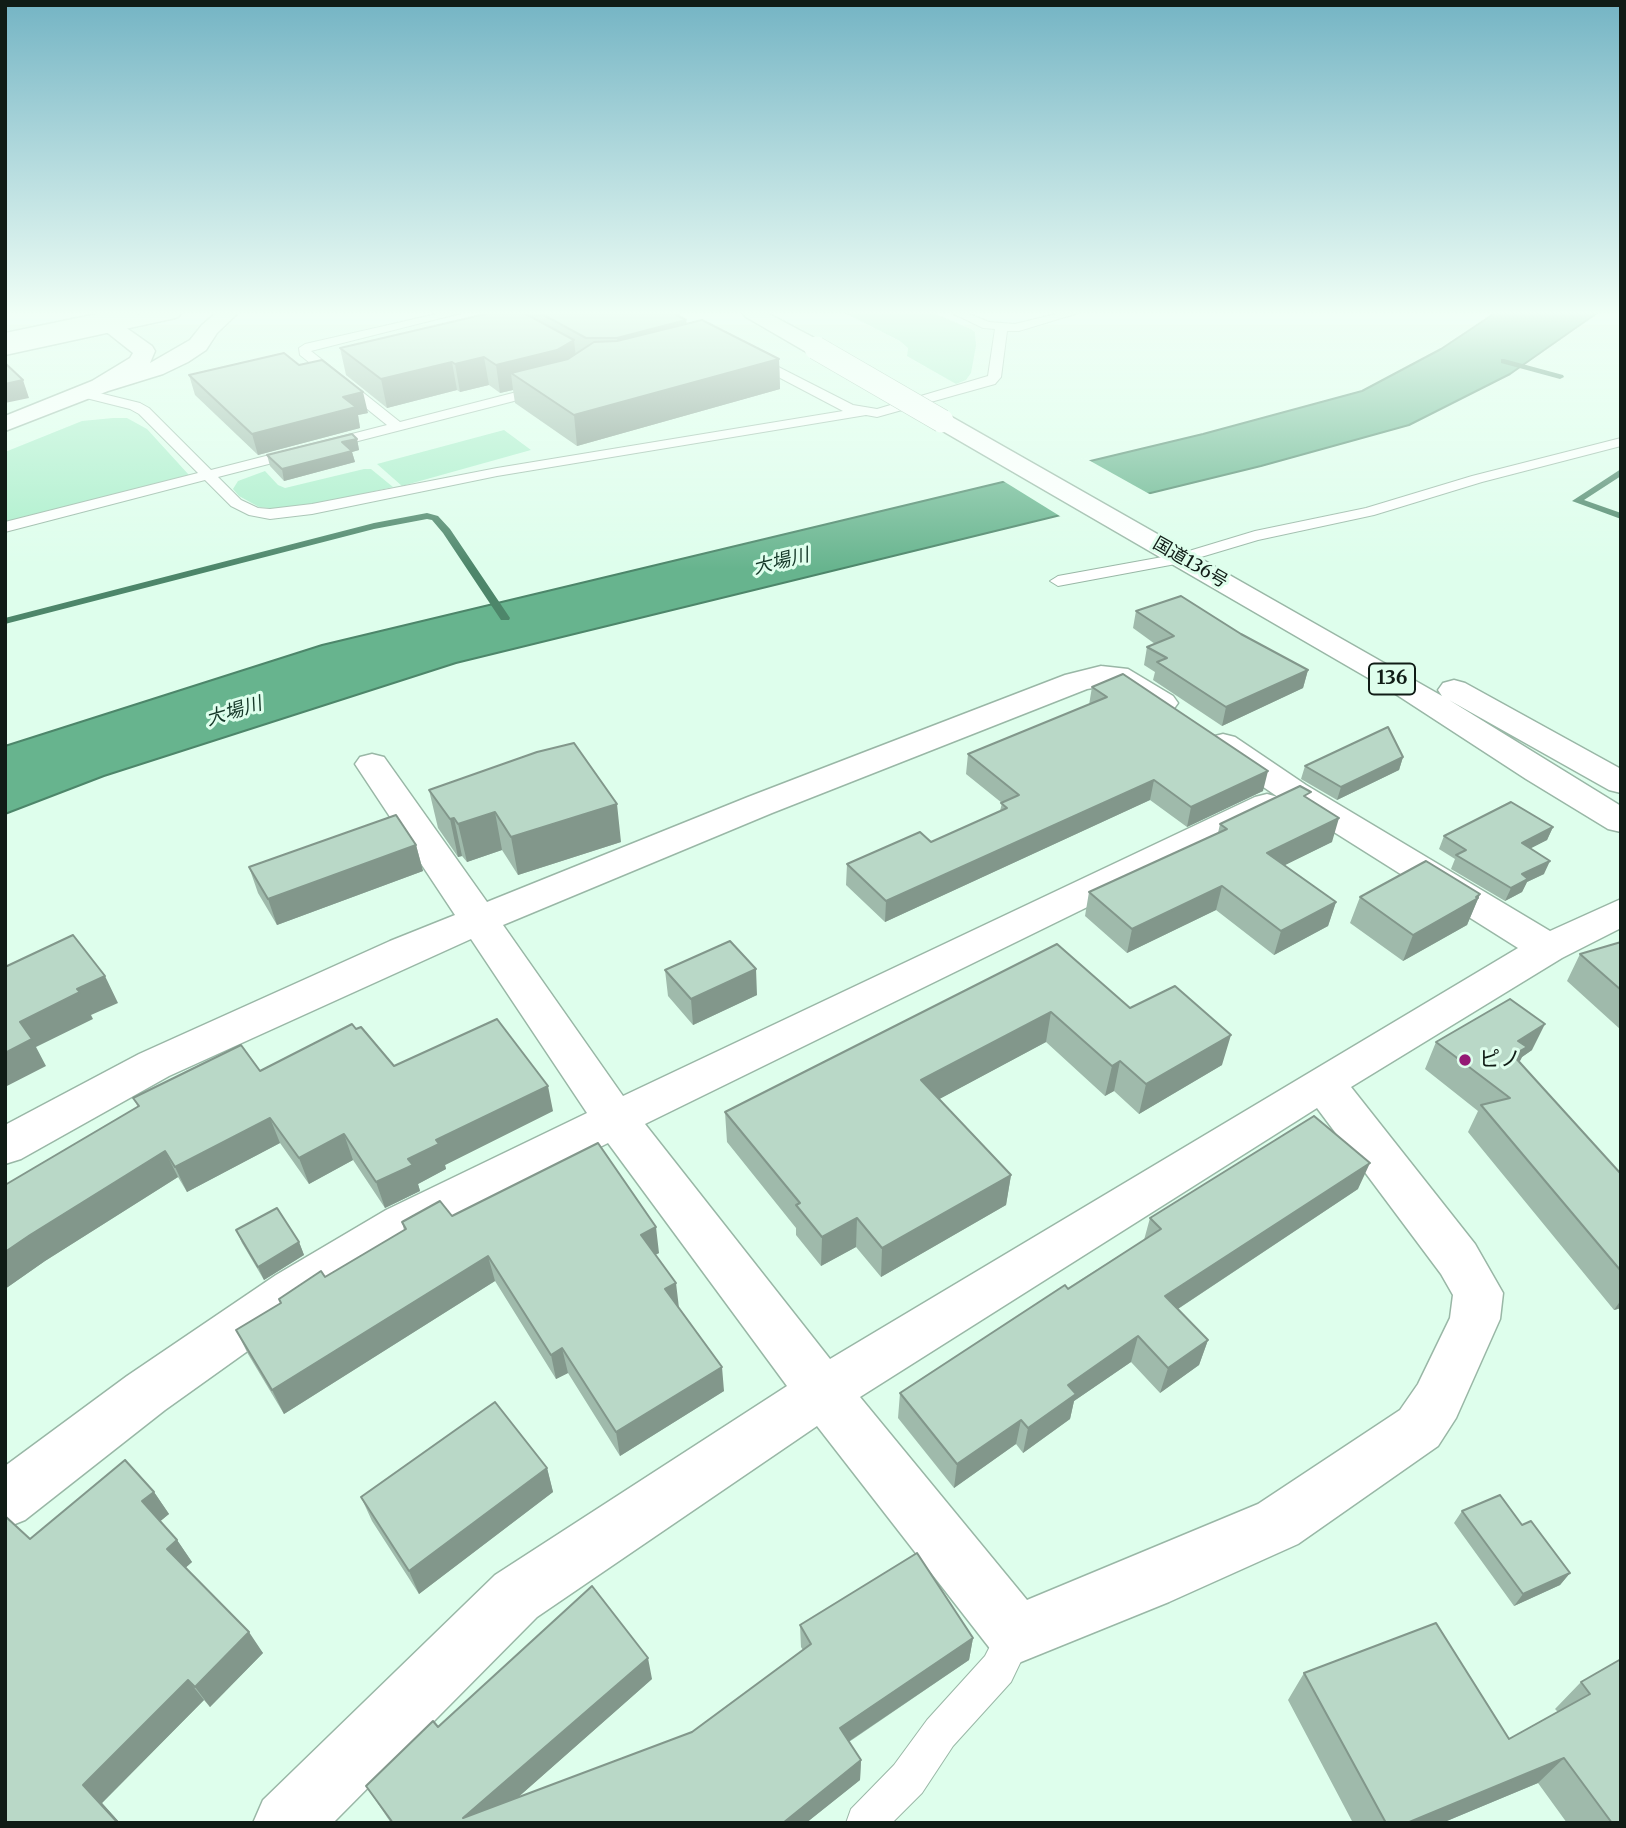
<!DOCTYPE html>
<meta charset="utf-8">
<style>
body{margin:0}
#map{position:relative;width:1626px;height:1828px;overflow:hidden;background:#defeec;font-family:Merriweather,serif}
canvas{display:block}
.frame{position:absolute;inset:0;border:7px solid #101c16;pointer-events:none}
</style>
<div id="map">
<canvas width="1626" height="1828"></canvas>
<div class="frame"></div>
</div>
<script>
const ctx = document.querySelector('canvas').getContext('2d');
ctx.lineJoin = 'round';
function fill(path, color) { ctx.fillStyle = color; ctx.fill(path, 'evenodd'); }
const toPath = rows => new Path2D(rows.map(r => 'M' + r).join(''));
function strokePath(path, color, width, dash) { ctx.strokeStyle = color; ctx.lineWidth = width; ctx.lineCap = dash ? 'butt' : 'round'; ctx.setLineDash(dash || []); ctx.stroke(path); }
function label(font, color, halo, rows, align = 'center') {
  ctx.font = font + ' Merriweather,"Noto Sans JP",serif'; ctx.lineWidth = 6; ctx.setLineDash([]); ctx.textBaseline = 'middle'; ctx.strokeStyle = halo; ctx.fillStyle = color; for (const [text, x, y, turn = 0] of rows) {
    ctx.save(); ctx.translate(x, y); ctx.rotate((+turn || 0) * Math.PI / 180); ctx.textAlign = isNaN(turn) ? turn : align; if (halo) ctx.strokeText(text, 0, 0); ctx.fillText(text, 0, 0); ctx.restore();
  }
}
const green = toPath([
 [845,313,933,313,971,329,975,332,976,346,971,373,966,380,956,384,907,356,908,348,900,341],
 [113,418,127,418,147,429,189,475,188,478,5,523,5,452,82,421],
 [504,430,531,450,402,486,377,464],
 [364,469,371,469,393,487,291,510,259,507,239,496,233,489,238,481,265,471,278,485,285,488]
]);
const water = toPath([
 [1495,313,1597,313,1510,374,1409,425,1261,466,456,663,104,776,5,814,5,746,322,645,1203,434,1362,391,1441,349,1495,313]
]);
const pier = toPath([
 [1085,458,1153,496,1063,518,1000,479]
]);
const stream = toPath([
 [1504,359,1563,375,1564,377,1560,379,1501,363,1501,359,1504,359],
 [1621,469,1621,476,1584,500,1621,513,1621,519,1572,501,1621,469],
 [427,513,438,516,450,529,510,618,509,620,501,620,443,533,432,520,427,519,374,529,5,624,5,618,374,523,427,513]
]);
const service = toPath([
 [441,313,461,313,311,351,400,422,544,385,549,386,549,392,218,477,241,500,258,508,270,509,312,504,497,468,843,411,746,360,746,354,751,353,853,405,877,409,988,376,995,329,983,328,952,313,967,313,989,322,1015,324,1060,313,1078,313,1019,331,1007,331,1001,377,995,384,877,417,866,415,497,476,312,514,270,519,249,515,231,506,205,480,5,532,5,522,198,473,139,414,130,409,78,396,78,390,83,389,140,403,149,408,211,470,387,425,300,355,299,348,305,344,441,313],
 [1621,438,1621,446,1482,482,1374,515,1258,540,1181,563,1058,586,1050,581,1058,576,1179,554,1255,531,1366,508,1472,476,1621,438],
 [1016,1616,1029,1621,1034,1634,1011,1682,953,1746,922,1793,892,1823,846,1823,851,1809,894,1765,927,1720,985,1656,1003,1621,1016,1616]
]);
const minor = toPath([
 [1101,666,1128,669,1173,696,1178,703,1173,710,1162,713,1151,710,1110,685,1087,689,772,813,503,925,623,1096,1255,797,1267,794,1278,797,1211,751,1206,744,1211,737,1223,734,1235,737,1306,785,1550,931,1621,899,1621,928,1562,958,1351,1087,1475,1244,1503,1293,1500,1319,1456,1418,1438,1446,1298,1544,1169,1602,1016,1664,995,1655,817,1426,537,1617,333,1823,253,1823,263,1800,495,1575,787,1386,608,1143,420,1238,312,1305,165,1410,25,1520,5,1528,5,1466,127,1376,276,1275,386,1210,587,1113,471,939,169,1076,21,1159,5,1164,5,1125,139,1054,390,941,455,915,355,764,360,757,372,754,384,757,487,902,748,797,1065,675,1101,666],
 [1280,798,1518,948,830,1359,645,1124,1279,813,1285,805,1280,798],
 [1317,1108,1441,1274,1453,1295,1450,1318,1418,1384,1400,1410,1258,1504,1027,1600,860,1397,1317,1108]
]);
const tertiary = toPath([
 [216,313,238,313,217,333,206,350,188,362,163,374,108,391,5,431,5,416,92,381,130,358,133,353,104,330,101,326,104,322,118,322,152,346,155,351,150,363,190,340,202,325,216,313]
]);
const trunk = toPath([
 [145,313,181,313,178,317,171,319,5,355,5,343,145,313],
 [743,313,767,313,824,343,827,348,824,353,808,353,746,317,743,313],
 [942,414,950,416,1442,696,1438,690,1443,683,1454,680,1465,683,1621,769,1621,793,1609,790,1449,700,1621,806,1621,832,1608,829,1526,779,1394,693,934,426,930,421,934,416,942,414]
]);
const motorway = toPath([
 [102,313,139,313,136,317,129,319,5,345,5,333,102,313]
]);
const trunkBridge = toPath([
 [816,348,942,421]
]);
const wall = toPath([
 [490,313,677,313,680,317,686,320,687,324,779,359,780,389,577,446,515,403,513,390,500,393,489,385,460,392,457,390,387,408,346,375,340,348],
 [299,365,368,413,358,415,360,428,258,455,195,395,189,375],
 [357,439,359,450,352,452,355,462,284,481,270,466,267,455],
 [1136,611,1241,634,1308,670,1303,688,1222,726,1153,680,1155,672,1144,665,1147,647,1155,644,1133,628],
 [1092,687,1263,791,1187,827,1150,800,885,922,846,885,847,864,931,842,1000,811,1002,803,966,774,968,754,1089,705],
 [1403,757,1399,770,1337,800,1301,779,1305,766],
 [429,790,621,842,518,875,502,850,467,862,462,856,458,857,438,828],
 [1309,799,1332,842,1284,865,1336,902,1328,926,1274,955,1216,910,1127,953,1085,916,1089,892,1218,833,1220,824],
 [1553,827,1547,840,1530,848,1544,874,1527,882,1522,892,1505,901,1451,869,1455,859,1439,849,1444,836],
 [416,845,423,871,277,925,258,893,249,867],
 [1480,894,1467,925,1403,961,1350,923,1360,897],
 [1621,942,1621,1030,1567,981,1580,954],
 [1057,944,1130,1008,1222,1065,1139,1114,1114,1091,1105,1096,1046,1042,939,1099,1011,1175,1006,1205,881,1277,856,1247,821,1266,796,1235,796,1228,727,1142,725,1112],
 [665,970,757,995,693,1025,668,996],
 [356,1029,394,1066,553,1111,445,1165,446,1169,418,1184,420,1191,385,1208,353,1160,309,1184,280,1143,187,1192,178,1177,45,1261,5,1289,5,1185,138,1107,133,1098,260,1071],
 [1436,1042,1532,1050,1522,1057,1519,1062,1621,1174,1621,1308,1614,1310,1468,1132,1478,1111,1425,1069],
 [1358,1189,1178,1309,1208,1340,1199,1365,1160,1393,1131,1362,1074,1401,1070,1419,1023,1453,1016,1444,954,1488,898,1418,900,1393,1144,1240,1150,1218],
 [452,1216,659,1253,655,1255,679,1308,724,1391,620,1456,568,1373,556,1379,495,1281,284,1414,248,1354,236,1330,404,1230,402,1222],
 [236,1230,299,1242,304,1255,264,1280,242,1243],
 [547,1468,553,1492,419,1594,372,1521,361,1497],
 [154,1492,169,1514,160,1521,177,1540,192,1562,185,1568,263,1653,210,1707,204,1700,102,1803,120,1823,5,1823,30,1539],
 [1462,1511,1522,1525,1570,1573,1560,1585,1514,1606,1454,1523],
 [800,1625,973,1638,969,1660,849,1742,861,1760,860,1780,806,1823,391,1823,366,1786,438,1727,652,1679,517,1798,692,1732,803,1650,801,1647],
 [1621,1659,1621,1823,1567,1823,1538,1783,1442,1823,1353,1823,1288,1700,1304,1673,1509,1739,1558,1712,1555,1709,1581,1682]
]);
const shadedWall = toPath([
 [679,314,680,322,686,320,687,340,619,357,617,338],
 [574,340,577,367,511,373,513,390,500,393,496,365],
 [484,357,489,385,460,392,455,364],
 [779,359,780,389,577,446,574,415],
 [452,362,457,390,387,408,381,379],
 [23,380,29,398,5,403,5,384],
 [363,392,368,413,358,415,360,428,258,455,252,434,343,397],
 [357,439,359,450,352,452,355,462,284,481,282,469,342,442],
 [1308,670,1303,688,1222,726,1226,707],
 [1403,757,1399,770,1337,800,1341,787],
 [1268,771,1263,791,1187,827,1191,807],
 [1154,780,1150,800,885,922,886,901],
 [617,804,621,842,518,875,511,837],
 [495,812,502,850,467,862,458,824],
 [454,818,462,856,458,857,450,819],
 [1339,818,1332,842,1261,877,1267,853],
 [1553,827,1547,840,1516,856,1522,843],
 [416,845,423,871,277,925,268,899],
 [1550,861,1544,874,1527,882,1522,892,1505,901,1511,888,1522,874],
 [1222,886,1216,910,1127,953,1132,929],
 [1480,894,1467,925,1403,961,1413,935],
 [1336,902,1328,926,1274,955,1281,931],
 [756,969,757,995,693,1025,691,999],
 [105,976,118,1003,91,1015,93,1019,36,1047,46,1066,5,1087,5,1053,20,1022,77,989],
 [1051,1012,1046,1042,919,1110,921,1080],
 [1545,1024,1532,1050,1522,1057,1514,1073,1500,1081,1518,1041],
 [1231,1035,1222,1065,1139,1114,1146,1084],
 [1120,1061,1114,1091,1105,1096,1112,1066],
 [548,1086,553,1111,445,1165,446,1169,418,1184,420,1191,385,1208,376,1182,436,1140],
 [270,1118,280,1143,187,1192,175,1167],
 [344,1134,353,1160,309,1184,299,1158],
 [165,1151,178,1177,45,1261,5,1289,5,1252,30,1235],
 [1370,1163,1358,1189,1158,1322,1165,1296],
 [1011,1175,1006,1205,881,1277,882,1248],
 [857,1218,856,1247,821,1266,822,1237],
 [656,1227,659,1253,644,1260,641,1235],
 [299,1242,304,1255,264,1280,258,1267],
 [488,1256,495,1281,284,1414,272,1390],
 [676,1283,679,1308,665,1289],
 [1621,1300,1621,1308,1614,1310],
 [1138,1336,1131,1362,1074,1401,1070,1419,1023,1453,1028,1428,1068,1385],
 [1208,1340,1199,1365,1160,1393,1168,1368],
 [562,1348,568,1373,556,1379,551,1355],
 [722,1367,724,1391,620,1456,616,1432],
 [1021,1420,1016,1444,954,1488,957,1464],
 [547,1468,553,1492,419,1594,409,1571],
 [154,1492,169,1514,157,1524,142,1501],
 [177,1540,192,1562,182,1571,167,1549],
 [1570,1573,1560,1585,1514,1606,1523,1594],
 [249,1632,263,1653,210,1707,195,1687],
 [973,1638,969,1660,839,1748,840,1728],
 [648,1658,652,1679,489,1823,463,1818],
 [188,1680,204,1700,102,1803,120,1823,118,1823,83,1785],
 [1564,1758,1538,1783,1442,1823,1407,1823],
 [861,1760,860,1780,806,1823,783,1823]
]);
const building = toPath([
 [490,313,524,313,574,340,557,350,496,365,484,357,455,364,452,362,381,379,340,348,490,313],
 [540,313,677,313,679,314,676,315,686,320,617,338,586,338,540,313],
 [702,320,779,359,574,415,511,373,568,359,594,342,617,341,702,320],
 [284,353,299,365,322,360,363,392,343,397,356,407,252,434,189,375,284,353],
 [5,363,23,380,5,384,5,363],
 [352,434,357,439,342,442,352,451,282,469,267,455,352,434],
 [1181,596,1241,634,1308,670,1226,707,1157,662,1167,658,1147,647,1174,636,1136,611,1181,596],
 [1123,674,1268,771,1191,807,1154,780,886,901,847,864,920,832,931,842,1007,808,1001,803,1019,795,968,754,1107,697,1092,687,1123,674],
 [1388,727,1403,757,1341,787,1305,766,1388,727],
 [574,743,617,804,511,837,495,812,458,824,454,818,450,819,429,790,537,752,574,743],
 [1300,786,1311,792,1304,796,1339,818,1267,853,1336,902,1281,931,1222,886,1132,929,1089,892,1227,829,1220,824,1300,786],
 [1511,802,1553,827,1522,843,1550,861,1522,874,1528,879,1511,888,1456,855,1466,850,1444,836,1511,802],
 [396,815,416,845,268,899,249,867,396,815],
 [1426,861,1480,894,1476,897,1478,898,1413,935,1360,897,1426,861],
 [73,935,105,976,77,989,80,992,20,1022,32,1039,5,1053,5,967,73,935],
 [730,941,756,969,691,999,665,970,730,941],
 [1621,942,1621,990,1580,954,1621,942],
 [1057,944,1130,1008,1175,986,1231,1035,1146,1084,1120,1061,1112,1066,1051,1012,921,1080,1011,1175,882,1248,857,1218,822,1237,796,1205,800,1203,725,1112,1057,944],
 [1510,999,1545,1024,1518,1041,1527,1047,1513,1055,1621,1174,1621,1271,1481,1105,1510,1098,1436,1042,1510,999],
 [497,1019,548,1086,436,1140,439,1144,408,1159,413,1165,376,1182,344,1134,299,1158,270,1118,175,1167,165,1151,30,1235,5,1252,5,1185,139,1106,133,1098,241,1045,260,1071,352,1024,356,1029,361,1027,394,1066,497,1019],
 [1314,1116,1370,1163,1165,1296,1208,1340,1168,1368,1138,1336,1068,1385,1076,1394,1028,1428,1021,1420,957,1464,900,1393,1065,1285,1068,1289,1161,1229,1150,1218,1314,1116],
 [598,1143,656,1227,641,1235,676,1283,665,1289,722,1367,616,1432,562,1348,551,1355,488,1256,272,1390,236,1330,281,1303,279,1299,321,1271,325,1277,406,1229,402,1222,440,1201,452,1216,598,1143],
 [277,1208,299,1242,258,1267,236,1230,277,1208],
 [495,1402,547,1468,409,1571,361,1497,495,1402],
 [125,1460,154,1492,142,1501,177,1540,167,1549,249,1632,195,1687,188,1680,83,1785,118,1823,5,1823,5,1516,30,1539,125,1460],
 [1500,1495,1522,1525,1531,1521,1570,1573,1523,1594,1462,1511,1500,1495],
 [917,1553,973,1638,840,1728,861,1760,783,1823,393,1823,366,1786,433,1721,438,1727,592,1586,648,1658,463,1818,692,1732,811,1644,800,1625,917,1553],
 [1436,1623,1509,1739,1590,1694,1581,1682,1621,1659,1621,1823,1612,1823,1564,1758,1407,1823,1386,1823,1304,1673,1436,1623]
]);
const markers = [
 [1465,1060,7,"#941974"]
];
const farStreetnames = [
 ["国道136号",1190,563,30]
];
const farWaternames = [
 ["大場川",781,562,-14],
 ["大場川",234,712,-17]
];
const shields = [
 [1392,679,46]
];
const shieldNames = [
 ["136",1392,679]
];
const poiNames = [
 ["ピノ",1479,1060]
];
fill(green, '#a9eeca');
fill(water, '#67b48e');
strokePath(water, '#4d866a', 2);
fill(pier, '#defeec');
fill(stream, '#4d866a');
strokePath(service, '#99b7a6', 2);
strokePath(minor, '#99b7a6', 3);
strokePath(tertiary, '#99b7a6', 3);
strokePath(trunk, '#99b7a6', 3);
strokePath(motorway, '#99b7a6', 3);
fill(service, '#fff');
fill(minor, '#fff');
fill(tertiary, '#fff');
fill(trunk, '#fff');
fill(motorway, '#fff');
strokePath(trunkBridge, '#99b7a6', 24, []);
strokePath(trunkBridge, '#fff', 23);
fill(wall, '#9fbaab');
fill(shadedWall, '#82978b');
fill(building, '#b9d8c7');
strokePath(building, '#82978b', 2);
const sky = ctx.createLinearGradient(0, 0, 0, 569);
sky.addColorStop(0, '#74b4c4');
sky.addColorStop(0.55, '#f0fff6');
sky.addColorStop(1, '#f0fff600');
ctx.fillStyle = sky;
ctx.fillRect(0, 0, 1626, 569);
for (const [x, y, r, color] of markers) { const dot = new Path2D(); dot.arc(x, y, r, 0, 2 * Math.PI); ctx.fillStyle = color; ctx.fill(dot); strokePath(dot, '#defeec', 2.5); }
label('18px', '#101c16', '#defeec', farStreetnames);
label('italic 19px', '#143727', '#defeec', farWaternames);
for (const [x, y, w] of shields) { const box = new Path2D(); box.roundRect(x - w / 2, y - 15.5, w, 31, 5); ctx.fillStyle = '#defeec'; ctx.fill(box); strokePath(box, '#101c16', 2); }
label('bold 19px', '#101c16', null, shieldNames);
label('21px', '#101c16', '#defeec', poiNames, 'left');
</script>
